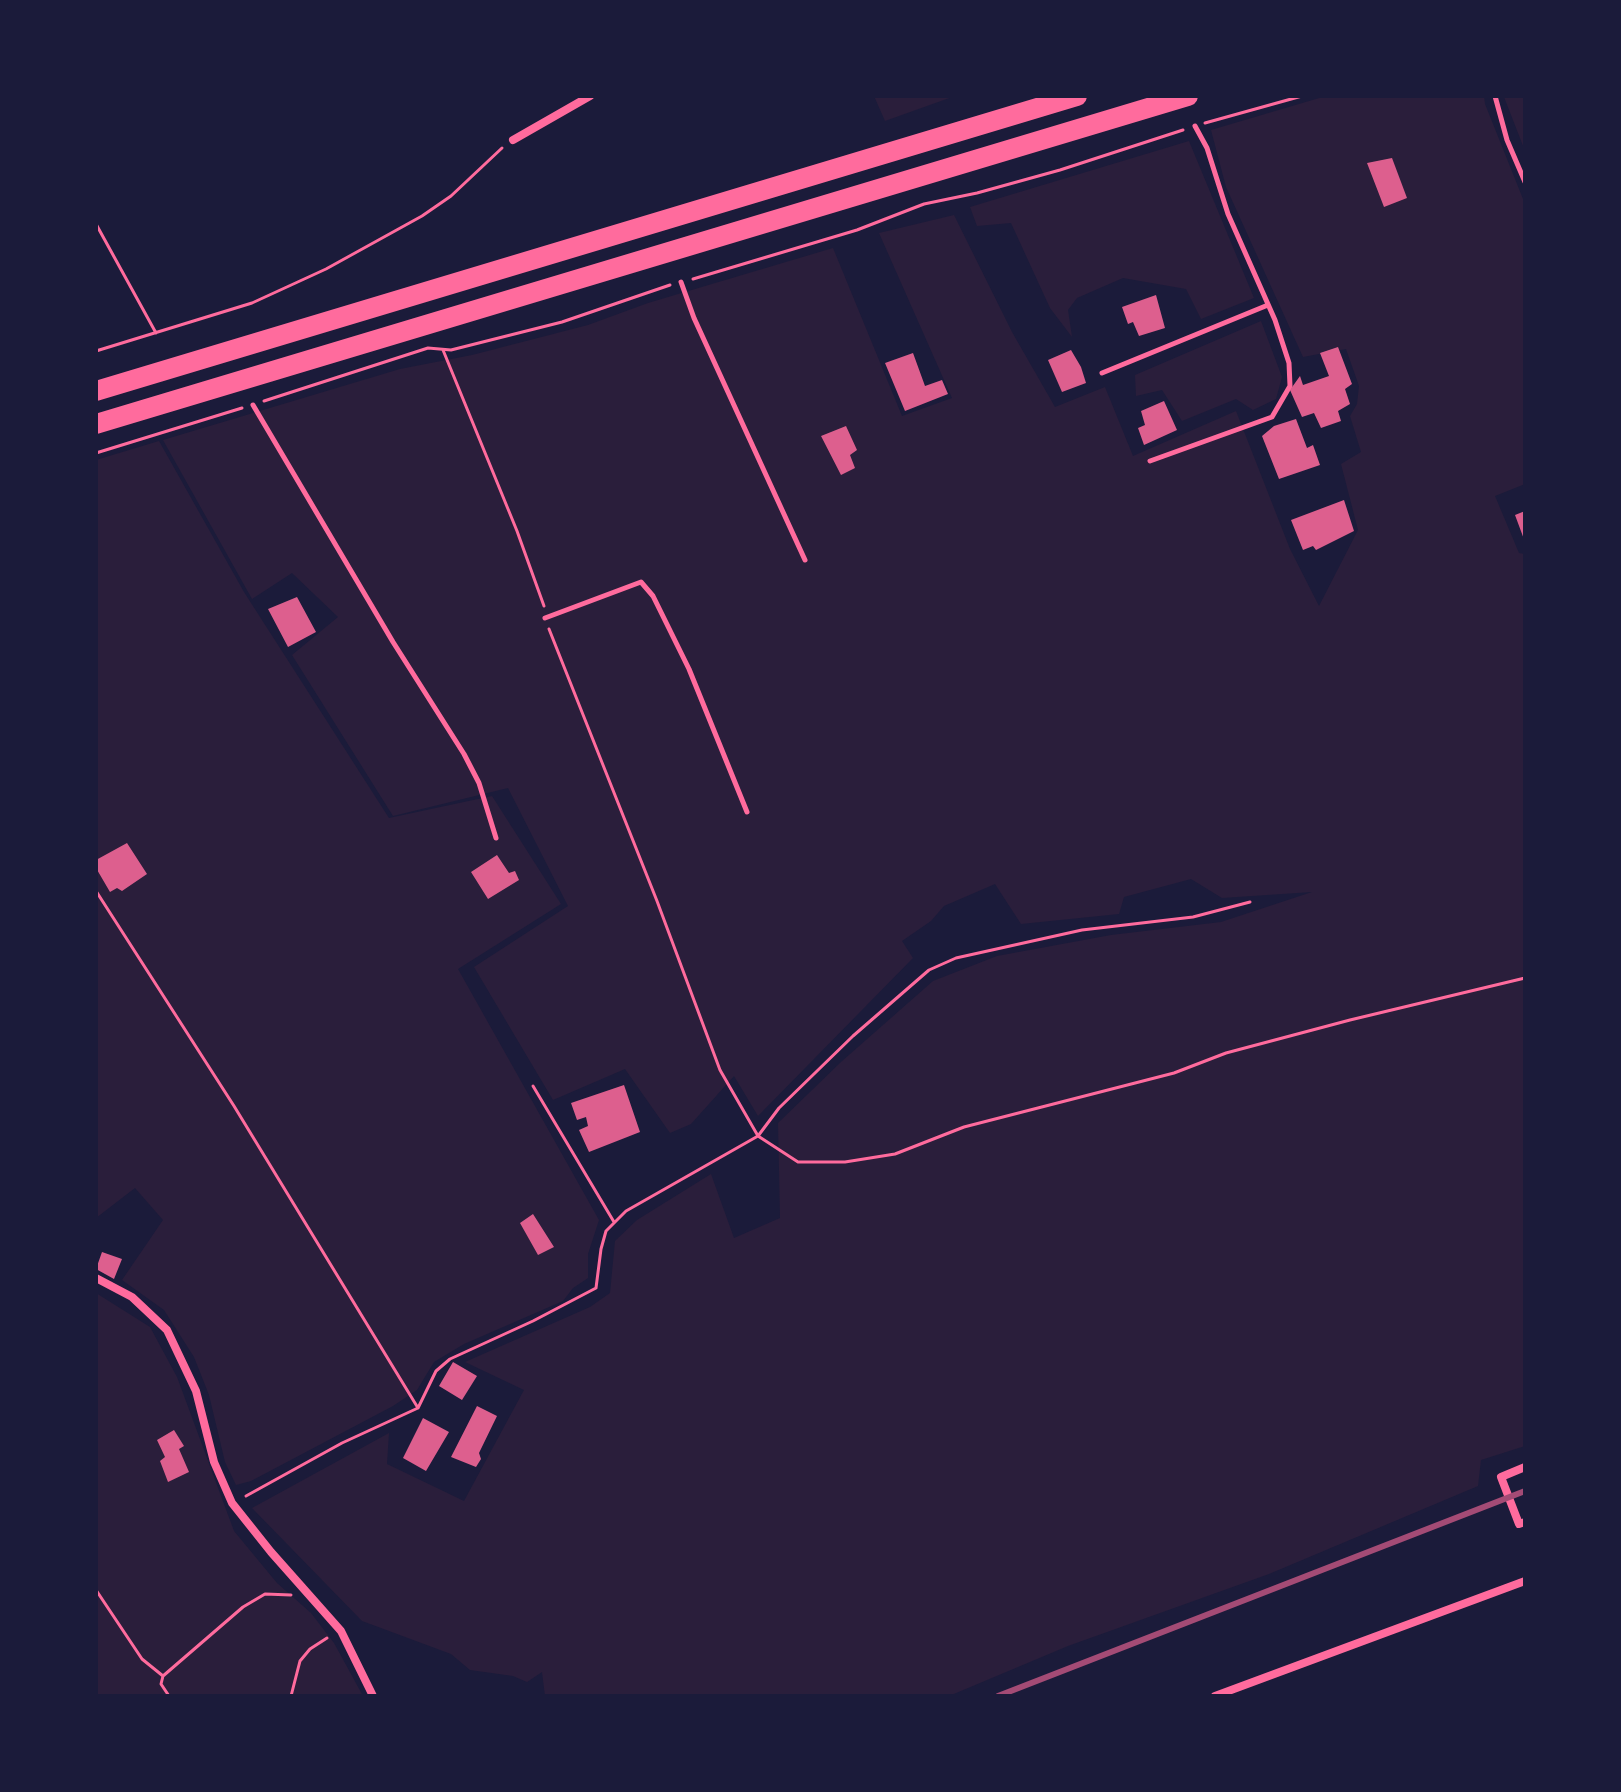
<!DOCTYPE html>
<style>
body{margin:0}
#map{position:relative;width:1621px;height:1792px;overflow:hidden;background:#1b1b3a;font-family:"PT Sans Narrow",sans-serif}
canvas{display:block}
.frame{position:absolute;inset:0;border:98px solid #1b1b3a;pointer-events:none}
</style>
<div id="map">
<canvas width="1621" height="1792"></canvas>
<div class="frame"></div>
</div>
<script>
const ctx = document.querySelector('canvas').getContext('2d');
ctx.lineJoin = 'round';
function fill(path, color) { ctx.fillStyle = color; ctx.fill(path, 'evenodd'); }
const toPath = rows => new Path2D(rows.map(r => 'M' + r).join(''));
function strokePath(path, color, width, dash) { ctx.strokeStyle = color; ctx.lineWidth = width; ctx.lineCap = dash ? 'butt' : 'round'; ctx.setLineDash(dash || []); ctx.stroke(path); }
const green = toPath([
 [874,96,955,96,885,121],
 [1326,96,1484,96,1485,104,1525,204,1525,484,1495,496,1519,553,1525,554,1525,1446,1481,1460,1478,1486,1269,1574,1068,1646,949,1696,545,1696,542,1672,527,1682,513,1676,470,1670,451,1654,362,1621,252,1508,389,1433,387,1464,464,1501,524,1390,465,1362,590,1307,610,1293,615,1241,637,1220,711,1174,734,1238,780,1218,778,1123,841,1062,933,981,997,956,1111,935,1221,922,1312,892,1222,898,1191,879,1124,897,1119,914,1021,924,995,884,944,906,931,921,902,941,913,958,758,1116,734,1076,691,1124,670,1133,625,1069,553,1100,474,967,568,906,508,788,393,816,292,655,338,617,292,573,252,599,163,440,400,369,472,355,588,325,648,303,833,248,902,416,952,398,879,233,954,215,1012,332,1055,407,1105,387,1133,456,1236,411,1290,549,1319,606,1358,530,1341,464,1361,452,1350,416,1357,404,1359,386,1346,349,1303,357,1226,187,1211,130],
 [1525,96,1525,151,1504,97],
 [1189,141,1254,298,1201,319,1186,289,1123,278,1077,298,1068,310,1072,337,1050,308,1011,223,977,226,970,207],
 [1261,321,1282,377,1276,399,1253,410,1236,399,1182,421,1162,390,1136,396,1135,375],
 [159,441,244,592,389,818,492,796,561,904,458,969,599,1220,588,1254,588,1278,573,1288,563,1301,464,1344,434,1362,417,1390,393,1406,251,1481,236,1485,225,1462,209,1395,194,1357,164,1310,122,1280,163,1220,135,1188,96,1218,96,460],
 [96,1293,150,1327,177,1377,234,1531,277,1583,311,1613,334,1643,363,1696,96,1696]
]);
const building = toPath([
 [1392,158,1407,198,1384,207,1367,163],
 [1156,295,1165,328,1139,336,1133,322,1128,324,1122,307],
 [1338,347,1352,384,1345,389,1350,404,1338,411,1341,421,1321,428,1314,413,1302,417,1290,390,1300,376,1303,385,1329,376,1320,353],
 [1071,350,1081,367,1086,383,1062,392,1048,360],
 [913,353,925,386,942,380,948,394,905,411,885,363],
 [1164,401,1177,430,1144,445,1138,428,1145,425,1141,411],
 [1296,419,1307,448,1313,445,1320,465,1279,479,1262,436,1274,426],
 [846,426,857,450,850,455,855,468,841,475,821,436],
 [1344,500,1354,531,1316,550,1313,546,1303,550,1291,520],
 [1525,511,1525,542,1515,515],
 [297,597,316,632,288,647,268,609],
 [127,843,147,874,122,891,117,888,110,892,96,868,96,860],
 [497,855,509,873,515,871,519,880,488,899,471,872],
 [624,1085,640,1132,589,1152,579,1130,588,1126,586,1117,577,1120,571,1103],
 [533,1214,554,1247,538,1255,520,1223],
 [102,1252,122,1259,114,1279,96,1269],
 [453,1362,477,1376,462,1400,439,1386],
 [477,1406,497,1416,479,1453,481,1459,476,1467,451,1457],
 [423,1418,449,1432,426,1471,403,1458],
 [174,1430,184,1446,179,1449,189,1472,168,1482,160,1461,165,1457,157,1440]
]);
const path = toPath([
 [1205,123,1302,96],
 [96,224,156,333],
 [693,279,857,230,924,204,977,193,1060,170,1183,130],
 [443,350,517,531,544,606],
 [96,351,252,303,326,269,422,216,451,196,502,148],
 [264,401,428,348,451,350,562,322,670,285],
 [96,453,242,408],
 [549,629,657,901,720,1070,758,1136,798,1162,845,1162,895,1154,964,1127,1174,1073,1226,1053,1350,1020,1525,978],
 [96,891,234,1106,418,1408],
 [533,1086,614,1222],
 [246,1496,342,1443,418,1408,436,1371,450,1359,533,1321,596,1288,601,1249,606,1231,626,1211,758,1136,779,1108,853,1036,929,970,956,958,1082,930,1193,917,1250,902],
 [96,1590,142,1659,163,1676,243,1607,265,1594,291,1595],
 [163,1676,161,1684,169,1696],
 [291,1696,300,1661,310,1649,327,1638]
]);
const service = toPath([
 [1495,96,1507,140,1525,182],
 [681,282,694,318,805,560],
 [1102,373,1268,305],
 [253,405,393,642,464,754,479,783,496,838],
 [1150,461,1272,417,1290,386,1289,363,1275,320,1228,214,1207,148,1195,126],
 [545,618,641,582,653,596,689,669,747,812]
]);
const minor = toPath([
 [513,140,590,96],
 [96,1278,132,1297,167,1330,196,1391,214,1462,232,1503,271,1552,341,1631,373,1696],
 [1525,1467,1501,1477,1519,1524,1525,1522],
 [1215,1696,1525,1581]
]);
const motorway = toPath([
 [96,391,1077,96],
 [96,424,1188,96]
]);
const rail = toPath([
 [998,1696,1525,1491]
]);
fill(green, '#2a1e3b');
fill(building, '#dd5f8e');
strokePath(path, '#ff6b9d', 3);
strokePath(service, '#ff6b9d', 5);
strokePath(minor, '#ff6b9d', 8);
strokePath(motorway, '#ff6b9d', 20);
strokePath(rail, '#a44b75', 6);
</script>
